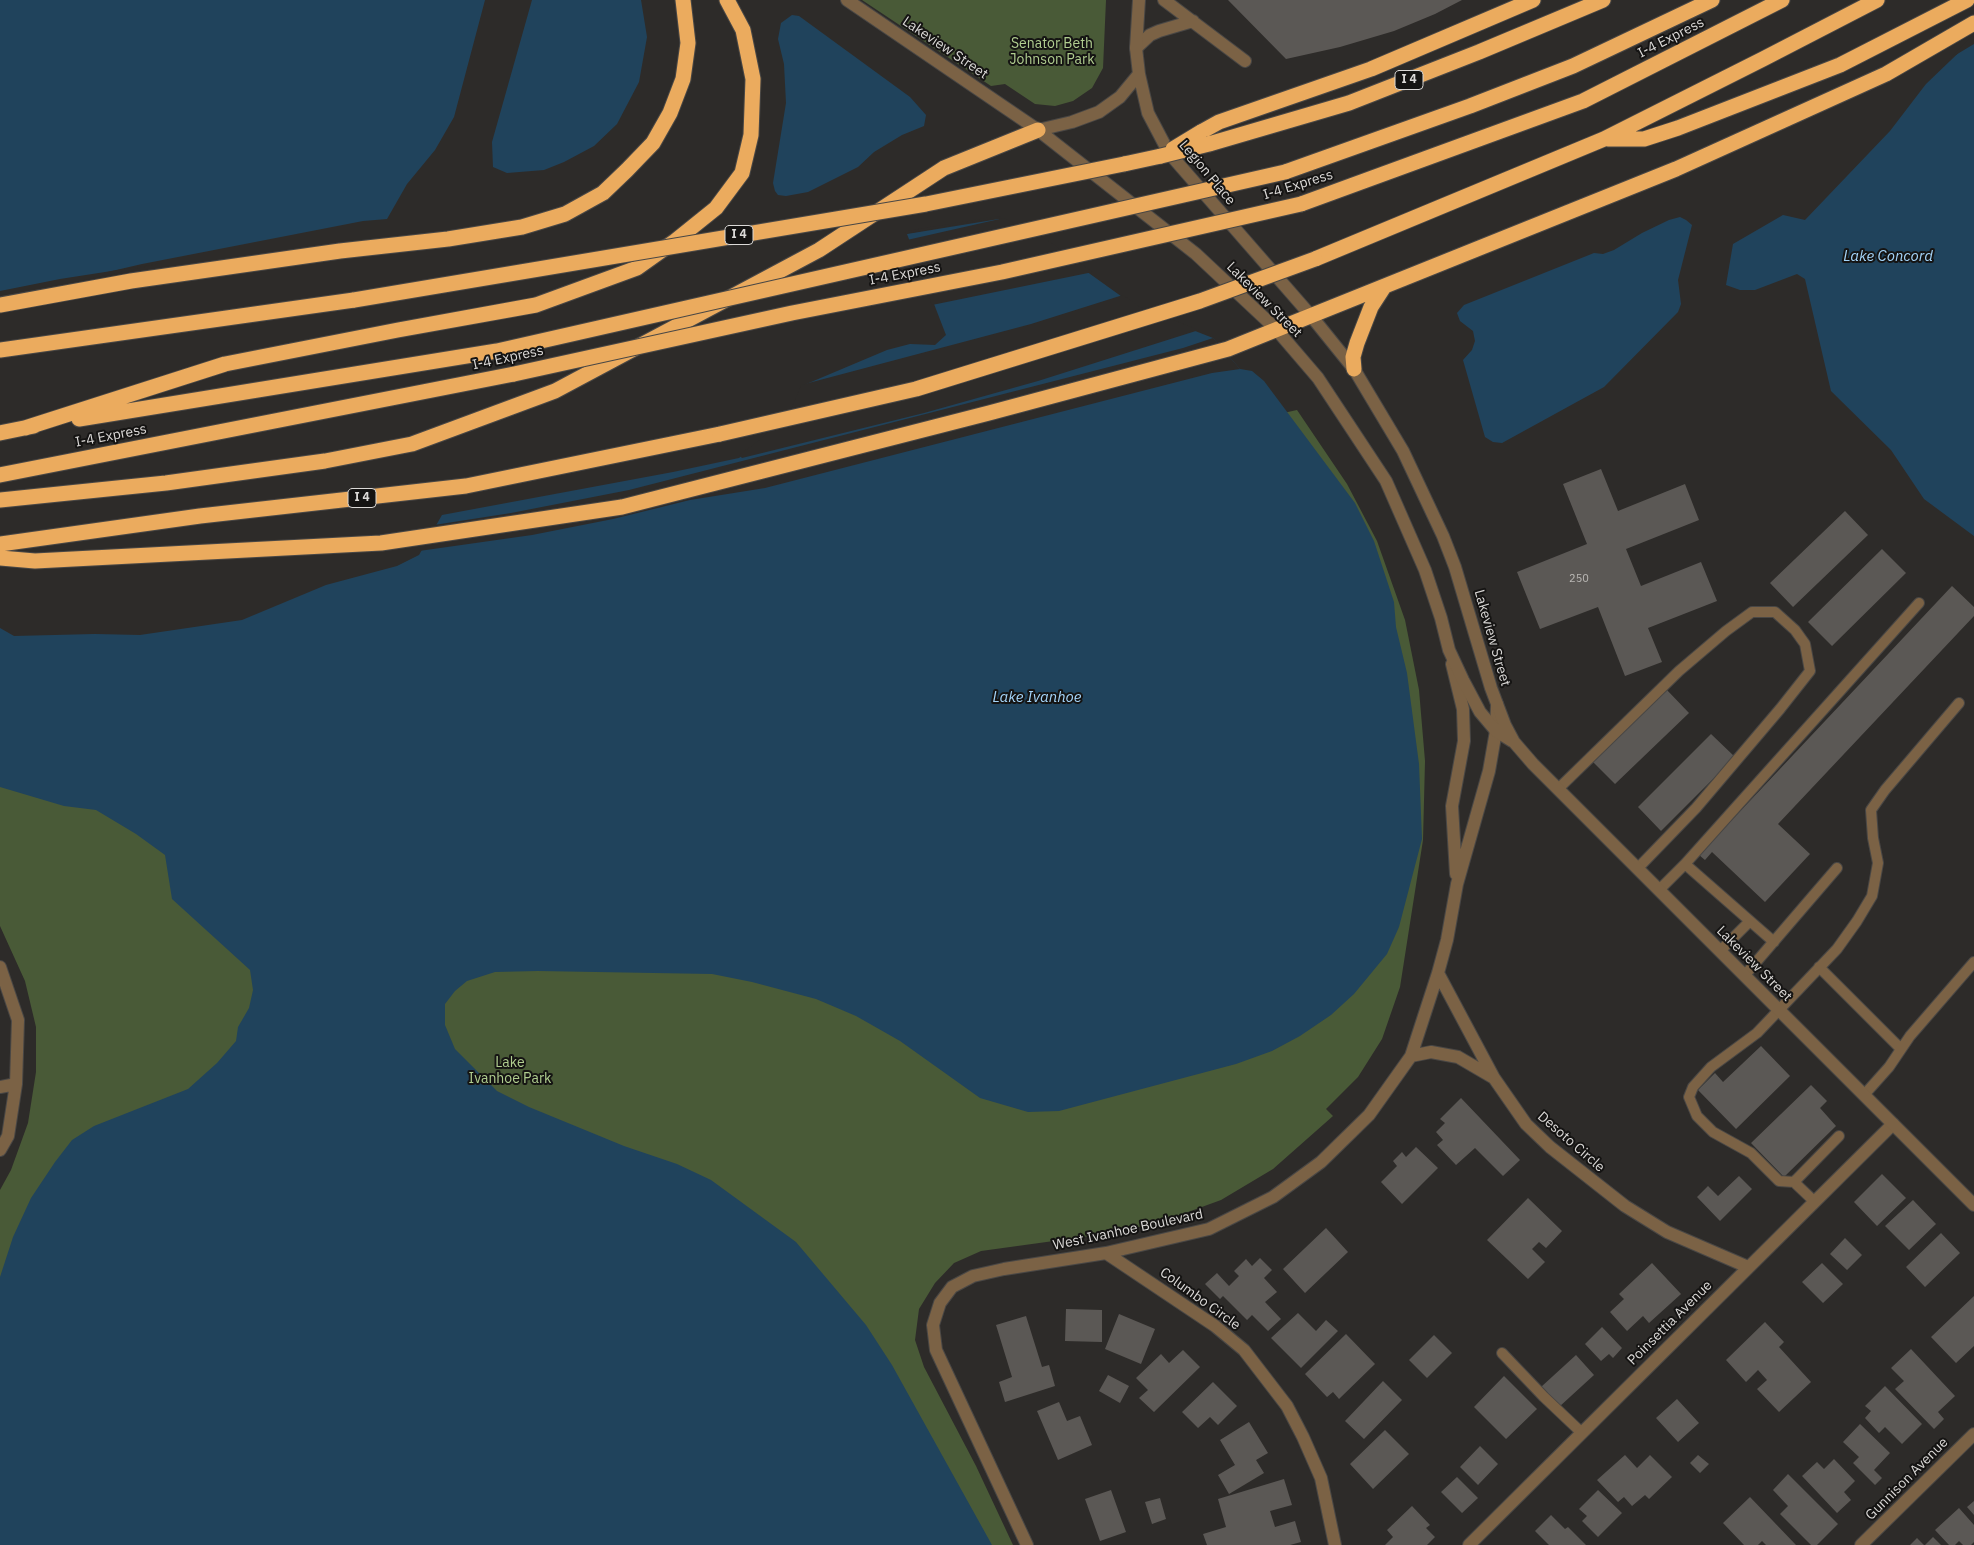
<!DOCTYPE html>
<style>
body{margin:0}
canvas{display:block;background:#2d2b29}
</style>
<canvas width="1974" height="1545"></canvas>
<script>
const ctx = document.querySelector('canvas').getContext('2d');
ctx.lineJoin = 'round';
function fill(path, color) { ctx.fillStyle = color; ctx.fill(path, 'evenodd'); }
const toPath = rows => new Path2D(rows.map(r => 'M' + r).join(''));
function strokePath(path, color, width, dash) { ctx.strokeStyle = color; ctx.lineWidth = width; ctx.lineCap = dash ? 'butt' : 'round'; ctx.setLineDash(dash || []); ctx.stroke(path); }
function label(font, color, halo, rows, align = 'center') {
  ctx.font = font + ' "IBM Plex Sans",sans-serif'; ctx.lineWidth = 4; ctx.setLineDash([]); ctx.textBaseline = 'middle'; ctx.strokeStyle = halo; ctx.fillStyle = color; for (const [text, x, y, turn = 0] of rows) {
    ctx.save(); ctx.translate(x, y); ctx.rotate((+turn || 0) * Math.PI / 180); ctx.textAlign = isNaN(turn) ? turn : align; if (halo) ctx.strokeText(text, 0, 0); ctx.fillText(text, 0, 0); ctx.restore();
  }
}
const green = toPath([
 [862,0,1106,0,1103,68,1092,88,1073,101,1055,106,1035,104,1005,84,991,86],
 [1297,410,1347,484,1377,541,1405,620,1419,690,1425,761,1423,840,1400,987,1382,1039,1358,1077,1326,1109,1333,1116,1273,1169,1221,1200,1166,1220,1119,1232,981,1251,954,1263,935,1283,919,1309,915,1340,924,1367,976,1466,1013,1545,0,1545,0,1190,11,1170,28,1123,36,1072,36,1027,25,981,0,926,0,699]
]);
const water = toPath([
 [0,0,485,0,454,117,435,150,407,184,387,219,363,221,142,264,60,283,0,308],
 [532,0,641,0,647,37,639,82,617,124,594,146,564,162,544,170,507,173,493,167,492,142],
 [792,15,799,16,910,97,926,115,924,126,902,135,874,152,858,167,808,192,786,196,778,195,775,191,773,183,786,103,784,64,778,39,781,23],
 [1974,38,1974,536,1924,499,1891,450,1831,391,1805,279,1797,274,1755,290,1740,290,1726,285,1733,244,1783,215,1805,220,1890,131,1926,84],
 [1680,217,1686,220,1692,225,1678,280,1681,304,1678,312,1604,387,1502,443,1493,442,1485,437,1463,360,1472,350,1475,341,1473,331,1460,321,1457,313,1464,305,1594,253,1603,254,1614,250,1642,233,1669,220],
 [999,219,1044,241,1139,309,1213,338,1240,369,1252,371,1264,381,1355,503,1374,541,1394,602,1396,627,1407,673,1419,764,1422,839,1399,927,1387,954,1354,994,1331,1015,1300,1036,1272,1051,1236,1064,1059,1111,1028,1112,980,1098,900,1041,856,1016,816,999,752,982,712,974,538,971,495,972,467,981,455,991,445,1004,445,1025,455,1049,497,1091,529,1107,624,1146,677,1164,711,1180,796,1242,866,1325,892,1365,992,1545,0,1545,0,1277,13,1237,31,1198,55,1162,72,1140,94,1126,188,1089,217,1063,236,1041,238,1027,249,1008,253,990,250,970,172,899,165,855,136,834,96,810,64,806,0,787,0,628,14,636,95,634,140,635,242,620,326,585,397,566,419,555,442,515,673,472,739,458,763,440,793,410,804,385,887,350,910,344,935,345,946,335,907,234]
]);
const pier = toPath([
 [1974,36,1974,44,1949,59,1972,36],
 [998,216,1001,217,904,234,906,231],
 [1004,218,1046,239,1093,272,932,305,907,240],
 [163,263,61,285,0,311,0,291,60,279],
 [1123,295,1140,307,1199,330,1038,381,924,413,742,458,739,455,762,438,791,409,801,385,1031,324],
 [1213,338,1240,369,1212,373,765,488,690,500,613,519,532,535,419,551,434,525,511,513,629,490,1183,348]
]);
const building = toPath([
 [1228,0,1462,0,1435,14,1394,31,1340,47,1286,59],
 [1601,469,1618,511,1685,484,1699,520,1626,549,1641,586,1701,562,1717,601,1648,628,1662,662,1625,676,1598,607,1540,629,1517,572,1587,544,1563,484],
 [1845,511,1868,535,1793,607,1770,583],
 [1882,549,1906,573,1832,646,1808,622],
 [1952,586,1974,607,1974,616,1778,824,1810,854,1765,902,1712,852,1705,860,1699,855],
 [1666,689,1689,713,1615,784,1592,761],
 [1711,734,1735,757,1661,831,1638,807],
 [1761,1046,1790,1076,1736,1129,1698,1090,1715,1073,1723,1082],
 [1811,1085,1827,1101,1820,1108,1836,1126,1784,1177,1751,1143],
 [1461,1098,1520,1160,1503,1176,1475,1148,1456,1165,1437,1145,1443,1140,1436,1132,1445,1123,1440,1119],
 [1416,1147,1438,1168,1402,1204,1381,1182,1397,1166,1393,1161,1402,1152,1406,1157],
 [1882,1174,1906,1198,1877,1226,1854,1202],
 [1739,1176,1752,1189,1720,1221,1697,1197,1708,1186,1718,1196],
 [1528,1198,1562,1231,1546,1248,1539,1242,1532,1249,1545,1262,1528,1279,1487,1240],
 [1913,1200,1936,1224,1909,1250,1885,1226],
 [1326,1228,1348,1252,1305,1293,1283,1269],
 [1941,1233,1960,1253,1925,1287,1906,1267],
 [1845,1238,1862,1255,1847,1270,1830,1254],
 [1260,1258,1272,1270,1264,1278,1277,1292,1265,1302,1281,1319,1268,1331,1252,1315,1247,1320,1223,1296,1220,1299,1205,1284,1217,1273,1229,1286,1239,1276,1234,1271,1246,1259,1252,1266],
 [1652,1263,1681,1294,1649,1323,1643,1316,1627,1331,1610,1312,1624,1299,1619,1294],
 [1822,1263,1843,1284,1823,1303,1802,1282],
 [1974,1296,1974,1346,1956,1363,1931,1337],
 [1066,1309,1102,1310,1102,1342,1065,1341],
 [1298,1313,1316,1331,1326,1320,1338,1331,1301,1368,1271,1338],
 [1119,1314,1155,1329,1141,1364,1105,1349],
 [1026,1316,1042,1367,1049,1365,1055,1386,1005,1402,999,1382,1012,1377,996,1325],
 [1765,1322,1784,1342,1779,1347,1811,1382,1779,1412,1757,1389,1767,1380,1758,1370,1746,1382,1726,1360],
 [1602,1327,1622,1348,1613,1358,1609,1354,1601,1361,1585,1344],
 [1346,1334,1375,1364,1339,1399,1333,1392,1327,1397,1305,1374],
 [1434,1335,1452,1353,1427,1378,1409,1360],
 [1911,1349,1955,1396,1938,1412,1944,1419,1934,1429,1895,1389,1904,1381,1891,1368],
 [1183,1350,1200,1367,1154,1412,1139,1398,1148,1390,1136,1378,1161,1354,1169,1363],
 [1576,1355,1594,1375,1559,1407,1541,1387],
 [1108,1375,1129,1386,1120,1403,1099,1391],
 [1504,1376,1537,1409,1506,1439,1474,1407],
 [1383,1381,1402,1400,1364,1439,1345,1421],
 [1213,1382,1237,1406,1218,1425,1210,1417,1198,1428,1182,1412],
 [1885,1386,1922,1424,1902,1444,1885,1427,1879,1433,1865,1418,1871,1411,1865,1406],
 [1677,1399,1699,1423,1678,1442,1656,1418],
 [1059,1402,1067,1421,1080,1416,1092,1445,1058,1460,1037,1411],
 [1249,1422,1268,1453,1256,1460,1264,1473,1229,1494,1218,1475,1235,1465,1220,1440],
 [1860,1424,1890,1453,1874,1470,1882,1478,1875,1485,1853,1463,1859,1457,1843,1442],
 [1385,1430,1409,1454,1373,1489,1350,1464],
 [1480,1446,1498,1464,1478,1485,1460,1467],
 [1625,1455,1637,1468,1650,1455,1672,1477,1649,1499,1645,1495,1632,1506,1624,1497,1618,1502,1597,1480],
 [1698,1455,1709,1464,1700,1473,1690,1463],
 [1834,1459,1855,1481,1844,1492,1851,1500,1837,1513,1802,1476,1817,1462,1824,1469],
 [1788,1474,1838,1524,1817,1545,1811,1545,1780,1514,1788,1506,1773,1490],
 [1457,1477,1478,1498,1462,1513,1441,1492],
 [1284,1479,1292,1505,1270,1511,1275,1527,1295,1521,1301,1542,1290,1545,1207,1545,1203,1534,1226,1527,1218,1499],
 [1111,1490,1126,1532,1100,1541,1085,1499],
 [1598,1490,1622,1513,1598,1537,1582,1521,1587,1516,1579,1509],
 [1750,1497,1796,1545,1766,1545,1762,1541,1758,1545,1744,1545,1723,1523],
 [1160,1498,1166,1519,1152,1524,1145,1502],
 [1974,1501,1974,1515,1967,1507],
 [1412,1506,1430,1525,1426,1528,1435,1537,1427,1545,1385,1545,1393,1537,1387,1530],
 [1959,1508,1974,1525,1974,1542,1971,1545,1963,1545,1959,1541,1955,1545,1949,1545,1935,1530],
 [1551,1515,1565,1529,1568,1527,1586,1545,1549,1545,1535,1531],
 [1933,1537,1941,1545,1925,1545],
 [1917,1538,1924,1545,1910,1545]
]);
const service = toPath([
 [1558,789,1679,671,1726,631,1752,612,1775,612,1795,630,1805,644,1810,671,1780,709,1696,808,1638,868],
 [1659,890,1685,864],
 [1774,942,1685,864,1919,603],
 [1720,951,1750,921],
 [1819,967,1901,1049],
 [1745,975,1837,868],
 [1864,1095,1889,1067,1910,1036,1974,962],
 [1794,1182,1839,1136],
 [1814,1201,1794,1182,1779,1181,1751,1153,1713,1132,1697,1116,1689,1097,1693,1087,1711,1067,1757,1033,1837,949,1857,921,1872,896,1878,863,1873,838,1871,810,1885,790,1959,703],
 [1502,1353,1544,1397,1582,1433]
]);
const minor = toPath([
 [1164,0,1245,61],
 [1136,48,1150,35,1159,31,1193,21],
 [1452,664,1463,709,1464,741,1452,806,1456,874],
 [0,967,18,1020,16,1084,8,1136,0,1150],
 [1438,973,1494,1078,1526,1124,1550,1147,1625,1206,1667,1232,1748,1267],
 [1411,1056,1431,1052,1458,1057,1494,1078],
 [0,1087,16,1084],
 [1106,1253,1215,1326,1244,1350,1287,1406,1303,1437,1321,1478,1335,1545],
 [1027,1545,936,1350,933,1325,940,1303,952,1287,973,1276,1004,1269,1106,1253,1209,1229,1273,1197,1321,1162,1369,1115,1411,1056,1438,973,1447,940,1457,884,1489,771,1496,731,1497,704],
 [1469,1545,1893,1124],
 [1861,1545,1974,1434]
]);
const tertiary = toPath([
 [847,0,1038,130,1196,254,1276,329,1318,378,1386,481,1425,570,1441,618,1449,650,1463,680,1480,712,1496,731,1512,741],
 [1139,0,1136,48,1139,74,1148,113,1169,153,1312,317,1354,369,1403,451,1443,536,1455,567,1491,688,1505,725,1514,742,1533,764,1974,1205],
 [1038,130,1072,122,1099,112,1120,97,1139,74]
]);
const motorway = toPath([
 [1201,132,1219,122,1371,69,1533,0],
 [1608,139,1644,139,1678,128,1840,65,1967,0],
 [1209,144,1349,103,1479,52,1603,0],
 [1124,164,1161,156],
 [1285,172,1470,106,1573,66,1712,0],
 [1301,204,1583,101,1782,0],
 [1315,259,1604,139,1763,59,1877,0],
 [0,305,131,281,340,251,448,239,522,227,565,214,603,193,627,170,653,143,670,113,683,79,688,43,683,0],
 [0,350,354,300],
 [1354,369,1353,357,1357,343,1371,307,1384,287],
 [79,419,497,351],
 [25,428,225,364,398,330,536,305,637,268,675,241,716,208,742,173,751,135,753,79,743,30,727,0],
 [0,433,34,426],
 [0,475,514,374],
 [0,500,166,483,325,461,412,444,555,391,819,250,944,168,1038,130],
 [0,544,200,516,466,486,720,434],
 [0,558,35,561,381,543,622,507,989,413,1228,349,1676,169,1886,74,1974,23]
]);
const motorwayBridge = toPath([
 [1173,149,1201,132],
 [1161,156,1209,144],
 [354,300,926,204,1124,164],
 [497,351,1285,172],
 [514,374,792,313,1002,272,1301,204],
 [720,434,916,389,1200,301,1315,259]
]);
const numberNames = [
 ["250",1579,579]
];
const shields = [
 [1409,80,28],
 [739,235,28],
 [362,498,28]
];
const shieldNames = [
 ["I 4",1409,80],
 ["I 4",739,235],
 ["I 4",362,498]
];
const streetNames = [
 ["I-4 Express",1671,38,-27],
 ["Lakeview Street",945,48,34],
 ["Legion Place",1207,173,50],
 ["I-4 Express",1298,185,-17],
 ["I-4 Express",905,274,-11],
 ["Lakeview Street",1264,300,45],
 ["I-4 Express",508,358,-12],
 ["I-4 Express",111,436,-11],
 ["Lakeview Street",1492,638,74],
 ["Lakeview Street",1754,964,45],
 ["Desoto Circle",1571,1142,41],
 ["West Ivanhoe Boulevard",1128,1230,-12],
 ["Columbo Circle",1200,1299,36],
 ["Poinsettia Avenue",1670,1323,-45],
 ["Gunnison Avenue",1907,1479,-45]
];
const parkNames = [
 ["Senator Beth",1052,44],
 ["Johnson Park",1052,60],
 ["Lake",510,1063],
 ["Ivanhoe Park",510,1079]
];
const waterNames = [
 ["Lake Concord",1888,257],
 ["Lake Ivanhoe",1037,698]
];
fill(green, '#495a37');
fill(water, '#20435c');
fill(pier, '#2d2b29');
fill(building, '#5b5855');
strokePath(service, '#494745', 12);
strokePath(minor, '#494745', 14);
strokePath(tertiary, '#494745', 14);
strokePath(motorway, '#494745', 17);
strokePath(service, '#7b6245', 10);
strokePath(minor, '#7b6245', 12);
strokePath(tertiary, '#7b6245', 12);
strokePath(motorway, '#ebab5e', 15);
strokePath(motorwayBridge, '#494745', 17, []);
strokePath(motorwayBridge, '#ebab5e', 15);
label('11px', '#bbb9b6', null, numberNames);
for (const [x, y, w] of shields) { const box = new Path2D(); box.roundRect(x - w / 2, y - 9.5, w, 19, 4); ctx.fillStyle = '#151413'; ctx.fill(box); strokePath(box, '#dbd9d7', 1); }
label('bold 12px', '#dbd9d7', null, shieldNames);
label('14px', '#dbd9d7', '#151413', streetNames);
label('14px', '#b1ce90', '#151413', parkNames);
label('italic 15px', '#a4d4f9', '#151413', waterNames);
</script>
